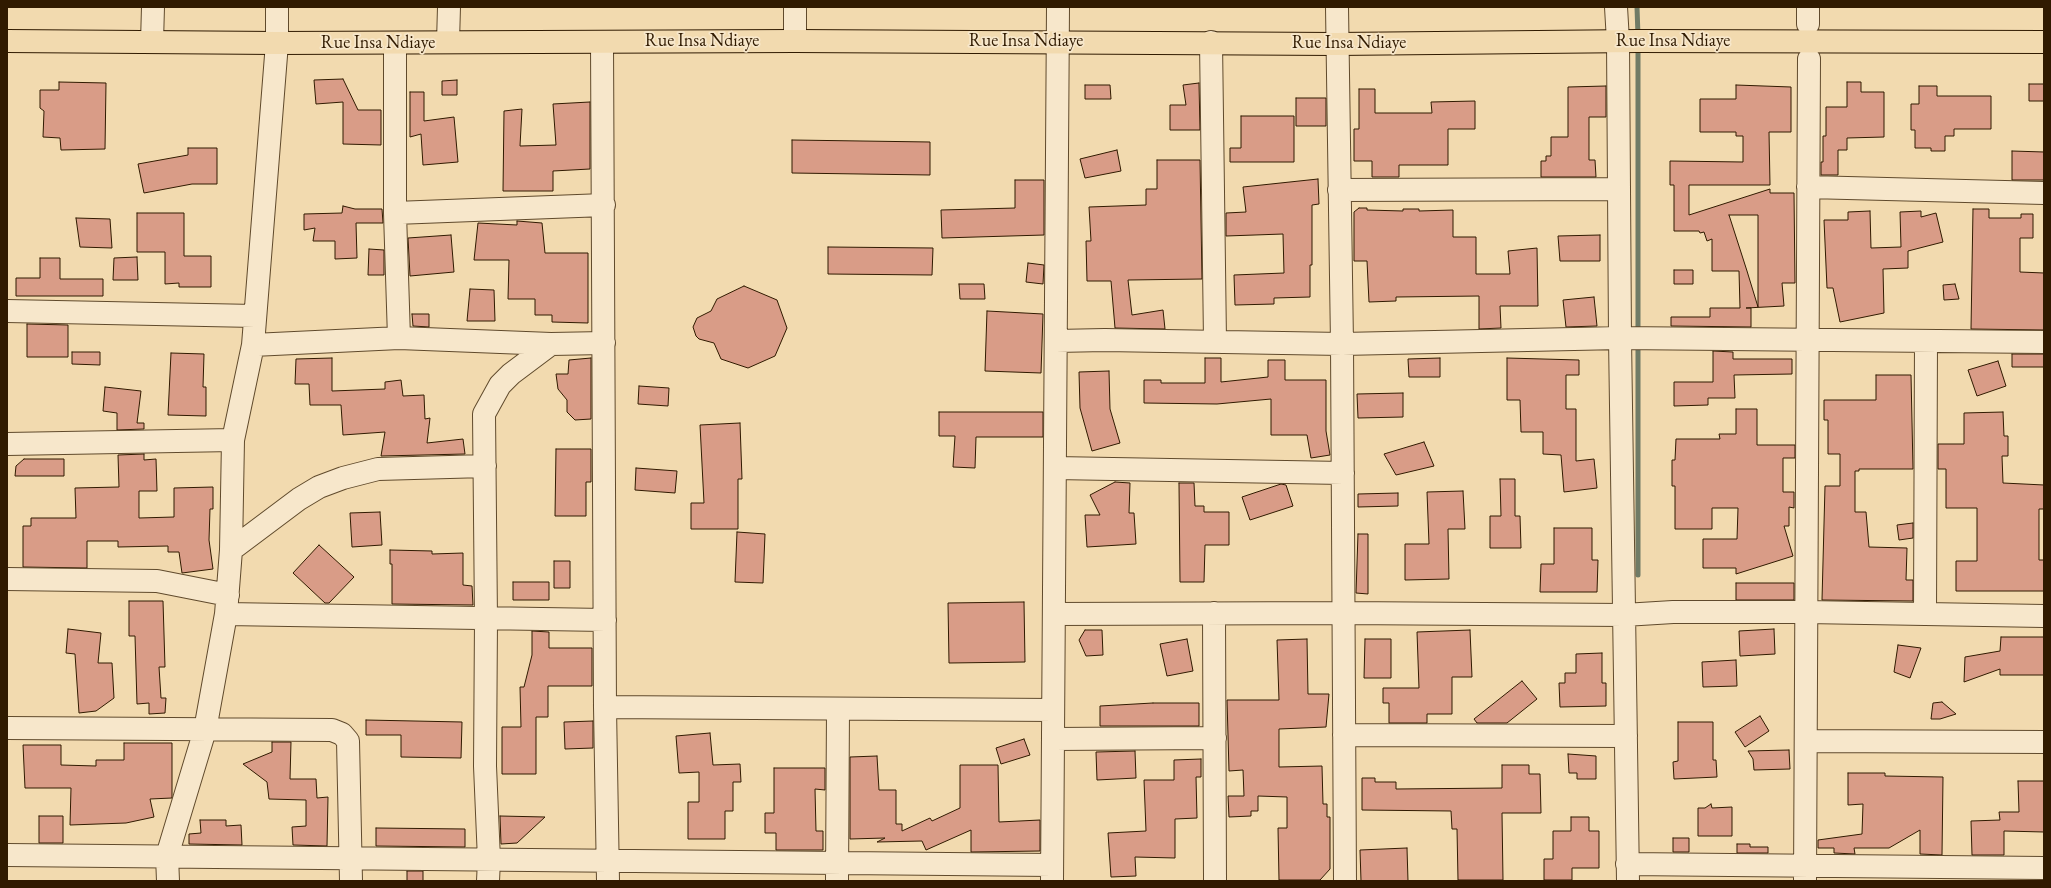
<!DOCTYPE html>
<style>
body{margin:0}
#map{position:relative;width:2051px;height:888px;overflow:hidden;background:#f2daaf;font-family:"EB Garamond",serif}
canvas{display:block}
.frame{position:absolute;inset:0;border:8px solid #301a00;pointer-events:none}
</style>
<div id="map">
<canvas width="2051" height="888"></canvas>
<div class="frame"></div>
</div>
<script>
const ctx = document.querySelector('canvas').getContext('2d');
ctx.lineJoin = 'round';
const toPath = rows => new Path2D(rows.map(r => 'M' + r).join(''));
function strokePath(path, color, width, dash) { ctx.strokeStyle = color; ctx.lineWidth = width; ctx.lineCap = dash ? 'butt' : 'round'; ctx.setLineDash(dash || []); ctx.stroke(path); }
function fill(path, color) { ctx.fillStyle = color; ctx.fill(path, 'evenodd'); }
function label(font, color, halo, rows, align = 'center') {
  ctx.font = font + ' "EB Garamond",serif'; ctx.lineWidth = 3.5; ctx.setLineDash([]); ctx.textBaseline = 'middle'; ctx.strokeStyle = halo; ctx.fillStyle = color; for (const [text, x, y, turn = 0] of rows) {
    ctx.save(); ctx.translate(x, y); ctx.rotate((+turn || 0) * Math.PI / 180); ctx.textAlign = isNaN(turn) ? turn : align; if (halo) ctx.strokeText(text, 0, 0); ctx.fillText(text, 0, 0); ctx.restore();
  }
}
const stream = toPath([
 [1637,7,1638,36],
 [1638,46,1638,334],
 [1638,344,1638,575]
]);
const building = toPath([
 [343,79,358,110,381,110,381,145,343,144,343,102,316,104,314,80,343,79],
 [457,80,457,95,442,95,442,81,457,80],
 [59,82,106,83,105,149,61,150,60,138,43,137,44,111,40,108,40,90,59,90,59,82],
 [1847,82,1861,82,1861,92,1884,92,1884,137,1847,138,1847,150,1838,150,1838,175,1821,175,1821,162,1823,162,1823,136,1826,136,1826,107,1847,107,1847,82],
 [1199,83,1200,130,1170,130,1170,105,1186,105,1183,85,1199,83],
 [2029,84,2044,84,2044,101,2029,101,2029,84],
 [1085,85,1110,85,1111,99,1085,99,1085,85],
 [1736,85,1791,87,1791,132,1769,132,1770,185,1689,185,1689,215,1770,189,1770,193,1794,193,1795,283,1782,283,1784,306,1746,308,1751,308,1751,327,1671,326,1671,317,1710,317,1710,308,1740,308,1739,271,1712,271,1712,239,1707,241,1704,232,1700,233,1699,231,1674,231,1674,185,1670,185,1670,161,1743,162,1743,136,1736,136,1736,132,1700,132,1700,99,1736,99,1736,85],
 [1729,215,1758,215,1758,307,1747,271,1729,215],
 [1606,86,1606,117,1589,117,1589,160,1595,160,1596,177,1541,177,1541,161,1546,161,1546,156,1551,156,1551,137,1568,137,1568,87,1606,86],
 [1919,86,1937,86,1937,96,1991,96,1991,129,1954,129,1954,136,1945,136,1945,151,1931,151,1931,148,1915,148,1915,130,1911,130,1911,104,1919,104,1919,86],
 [1359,89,1375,89,1375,113,1432,113,1431,102,1475,101,1475,129,1448,129,1448,165,1399,165,1399,177,1372,177,1372,161,1354,161,1354,129,1359,129,1359,89],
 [410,92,424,92,424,121,454,117,458,162,423,165,421,134,410,137,410,92],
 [1296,98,1326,98,1326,126,1296,126,1296,98],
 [590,102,590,169,553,171,553,191,503,191,504,111,522,109,520,146,556,145,553,104,590,102],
 [1241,116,1294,116,1294,162,1230,162,1230,148,1241,148,1241,116],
 [792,140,930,142,930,175,792,173,792,140],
 [188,148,217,148,217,184,192,184,144,193,138,164,188,155,188,148],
 [1117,150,1121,171,1085,178,1080,159,1117,150],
 [2012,151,2044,152,2044,180,2012,180,2012,151],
 [1157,160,1200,160,1202,279,1128,280,1132,315,1163,310,1165,329,1115,328,1111,281,1087,281,1086,241,1091,241,1089,207,1146,205,1146,189,1157,189,1157,160],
 [1318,179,1319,204,1312,205,1312,265,1310,265,1310,297,1274,298,1274,304,1235,305,1234,275,1284,273,1283,234,1226,236,1226,213,1246,212,1243,187,1318,179],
 [1015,180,1044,180,1044,235,942,238,941,210,1015,208,1015,180],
 [343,206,355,209,382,209,383,223,356,223,357,258,335,259,335,241,313,241,315,228,304,230,304,214,342,213,343,206],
 [1359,208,1367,208,1367,210,1403,211,1403,209,1419,209,1419,211,1453,210,1453,237,1476,237,1476,274,1510,274,1508,251,1537,248,1538,306,1500,306,1501,328,1479,329,1479,296,1396,297,1396,301,1369,302,1367,261,1354,261,1354,212,1359,208],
 [1973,209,1989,209,1989,218,2021,218,2021,214,2033,214,2033,238,2020,238,2020,272,2044,273,2044,330,1971,329,1973,209],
 [1870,211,1871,248,1901,247,1900,212,1921,211,1921,217,1936,213,1943,242,1908,251,1908,268,1883,269,1884,313,1840,322,1833,288,1827,288,1824,220,1848,220,1848,212,1870,211],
 [137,213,184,213,184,256,211,256,211,287,179,287,179,283,165,284,165,252,137,252,137,213],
 [76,218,110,219,112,248,80,247,76,218],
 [517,221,542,223,545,253,588,253,588,323,552,322,552,315,535,315,535,299,508,299,509,260,474,260,478,223,517,225,517,221],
 [451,235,454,272,410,276,408,238,451,235],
 [1600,235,1600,261,1560,261,1558,236,1600,235],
 [828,247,933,248,932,275,828,274,828,247],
 [369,249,384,250,384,275,368,275,369,249],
 [137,257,138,280,113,280,114,258,137,257],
 [40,258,60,258,60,279,103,279,103,296,16,296,16,278,40,278,40,258],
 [1028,263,1044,265,1043,284,1026,282,1028,263],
 [1674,270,1693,270,1693,284,1674,284,1674,270],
 [959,284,984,284,985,299,960,299,959,284],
 [1955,284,1959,299,1944,300,1943,285,1955,284],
 [744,286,777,300,787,328,775,356,748,368,721,359,714,343,699,339,696,336,693,327,697,318,711,311,717,299,744,286],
 [470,289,494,290,495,321,467,321,470,289],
 [1594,297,1597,326,1566,327,1563,300,1594,297],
 [987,311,1043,314,1041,373,985,371,987,311],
 [412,314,429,314,429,327,413,326,412,314],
 [27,324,68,325,68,357,27,357,27,324],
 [1713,351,1733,352,1733,359,1792,359,1792,374,1734,375,1735,398,1708,398,1708,405,1674,406,1674,382,1713,382,1713,351],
 [72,352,100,352,100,365,72,364,72,352],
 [171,353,204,354,203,387,206,387,206,416,168,415,171,353],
 [2012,354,2044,354,2044,367,2012,367,2012,354],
 [332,358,332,391,385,389,385,382,401,380,403,396,424,395,425,419,430,418,427,443,463,439,465,454,381,456,385,432,343,435,341,405,310,405,309,384,295,384,296,359,332,358],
 [591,358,591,419,575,420,567,412,567,400,558,389,556,374,568,374,569,360,591,358],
 [1205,358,1221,358,1221,382,1268,377,1268,360,1285,360,1285,380,1326,380,1326,431,1330,455,1311,458,1307,435,1271,435,1271,399,1217,404,1144,403,1144,380,1161,380,1161,383,1205,383,1205,358],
 [1440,358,1440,377,1409,377,1408,359,1440,358],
 [1507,358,1579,360,1579,375,1566,375,1566,409,1576,409,1576,461,1594,459,1597,488,1564,492,1561,455,1543,454,1543,432,1521,432,1520,400,1507,400,1507,358],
 [1998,361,2006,386,1977,396,1968,370,1998,361],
 [1109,371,1110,409,1120,443,1092,451,1080,408,1079,372,1109,371],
 [1876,375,1911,375,1913,469,1859,469,1859,471,1855,471,1855,512,1866,512,1869,547,1907,548,1906,580,1913,580,1913,601,1822,600,1825,486,1840,486,1840,454,1828,454,1828,420,1824,420,1824,400,1876,400,1876,375],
 [639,386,669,388,668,406,638,404,639,386],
 [105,387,141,391,137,423,144,423,144,429,117,430,117,413,103,411,105,387],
 [1403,393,1403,417,1358,418,1357,394,1403,393],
 [1736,409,1757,409,1757,445,1795,445,1795,458,1783,458,1783,492,1794,492,1794,508,1789,507,1789,526,1784,526,1793,556,1736,574,1736,568,1703,568,1703,539,1737,539,1738,508,1712,508,1712,529,1675,529,1675,486,1672,486,1672,460,1675,460,1676,439,1720,439,1719,434,1736,434,1736,409],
 [939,412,1043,412,1043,437,976,437,975,468,953,467,955,436,939,436,939,412],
 [2003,412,2004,436,2008,436,2008,456,2002,456,2003,483,2044,485,2044,509,2039,509,2039,560,2044,560,2044,591,1956,591,1956,561,1977,561,1977,508,1946,508,1946,469,1938,469,1938,444,1964,444,1964,413,2003,412],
 [740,423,742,479,738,479,738,529,691,529,691,503,704,503,700,425,740,423],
 [1424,442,1434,466,1396,475,1384,454,1424,442],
 [556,449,591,449,591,482,586,482,586,516,555,516,556,449],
 [144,454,144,460,156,459,157,491,139,491,139,518,174,517,174,488,213,487,213,509,210,509,209,540,213,569,182,573,179,552,168,552,168,546,118,547,118,541,87,541,87,568,23,567,23,526,31,526,31,518,76,518,75,488,119,487,118,455,144,454],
 [24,459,64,459,64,476,15,476,16,466,24,459],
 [636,468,677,471,675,493,635,490,636,468],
 [1500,479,1515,479,1515,516,1520,516,1521,548,1490,548,1490,516,1501,516,1500,479],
 [1115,482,1130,483,1129,513,1134,513,1136,544,1087,547,1085,515,1100,515,1090,495,1115,482],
 [1179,483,1194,483,1195,506,1204,506,1204,512,1229,512,1229,545,1205,545,1204,582,1180,582,1179,483],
 [1281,484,1286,485,1293,506,1250,520,1242,497,1281,484],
 [1463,491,1465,529,1448,529,1449,579,1405,580,1405,544,1429,544,1427,492,1463,491],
 [1398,493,1398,506,1358,507,1358,494,1398,493],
 [380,512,382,545,352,547,350,513,380,512],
 [1913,523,1913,538,1899,540,1897,525,1913,523],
 [1554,528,1592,528,1592,560,1598,560,1597,592,1540,592,1541,564,1554,564,1554,528],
 [737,532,765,534,763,583,735,582,737,532],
 [1358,534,1368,534,1368,594,1356,593,1358,534],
 [319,545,354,577,329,603,325,603,293,573,319,545],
 [390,550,432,551,432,554,463,553,463,585,472,586,473,605,392,604,392,564,390,564,390,550],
 [554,561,570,561,570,588,554,588,554,561],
 [513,582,549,582,549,600,513,600,513,582],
 [1736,583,1794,583,1794,600,1736,600,1736,583],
 [129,601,163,601,165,667,159,667,161,698,166,698,165,713,149,714,149,703,137,704,135,636,129,636,129,601],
 [1024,602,1025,662,949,663,948,603,1024,602],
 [68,629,101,633,98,663,112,663,114,698,96,711,79,713,75,654,66,653,68,629],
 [1774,629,1775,654,1740,656,1739,631,1774,629],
 [1085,630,1102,630,1103,655,1086,656,1079,640,1085,630],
 [1470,630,1472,677,1452,677,1452,714,1427,714,1427,723,1389,723,1389,703,1383,703,1383,688,1419,688,1417,632,1470,630],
 [532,631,549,632,549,648,592,648,592,686,548,686,548,717,536,717,536,774,502,774,502,727,521,727,520,687,524,687,532,655,532,631],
 [2001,637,2044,637,2044,675,2000,675,2000,669,1964,682,1965,657,2000,651,2001,637],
 [1187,639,1193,671,1167,676,1160,644,1187,639],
 [1307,639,1308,694,1329,694,1326,727,1279,729,1279,767,1322,766,1323,804,1327,804,1327,817,1330,817,1330,869,1320,880,1279,880,1278,828,1287,828,1287,797,1258,796,1258,811,1251,811,1251,816,1229,817,1228,796,1244,796,1243,770,1229,771,1227,700,1279,700,1277,640,1307,639],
 [1365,639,1391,639,1391,678,1364,678,1365,639],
 [1898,645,1921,648,1910,678,1894,672,1898,645],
 [1602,653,1602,683,1606,683,1606,706,1560,707,1559,683,1565,683,1565,673,1576,673,1576,654,1602,653],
 [1736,660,1737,686,1703,687,1702,662,1736,660],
 [1522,681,1537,699,1507,723,1477,723,1474,719,1522,681],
 [1942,702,1956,714,1940,719,1931,719,1933,703,1942,702],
 [1153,703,1199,703,1199,726,1100,726,1100,706,1153,703],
 [1760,716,1769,731,1745,747,1735,732,1760,716],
 [366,720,462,722,461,758,401,757,401,735,366,735,366,720],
 [593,721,593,748,565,749,564,722,593,721],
 [1678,722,1713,722,1713,760,1716,760,1717,777,1674,779,1673,762,1678,761,1678,722],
 [710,733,713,765,740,764,741,782,733,782,733,811,725,811,725,839,688,839,688,802,699,802,699,772,679,773,676,736,710,733],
 [1024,739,1030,755,1001,764,996,748,1024,739],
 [272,742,291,742,290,779,316,779,317,798,328,797,327,846,293,845,292,827,306,826,306,800,269,799,267,782,243,764,272,752,272,742],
 [124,743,172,743,172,798,150,799,154,817,126,823,70,825,71,788,25,788,23,745,61,745,61,765,96,766,96,760,124,760,124,743],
 [1789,750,1790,769,1754,770,1753,759,1748,751,1789,750],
 [1135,751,1136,778,1097,780,1096,752,1135,751],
 [1568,754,1596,756,1596,779,1577,779,1577,773,1569,773,1568,754],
 [877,756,879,790,896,790,896,824,902,824,902,831,930,818,932,821,960,808,960,765,998,765,999,822,1040,820,1040,851,971,852,971,830,926,850,922,841,877,842,885,838,850,839,850,757,877,756],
 [1201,759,1201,777,1196,777,1197,818,1175,819,1175,858,1135,857,1136,876,1111,877,1108,833,1146,831,1144,780,1174,780,1174,760,1201,759],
 [1502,765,1529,765,1529,774,1540,774,1541,813,1502,813,1503,880,1458,880,1457,829,1452,829,1451,811,1362,810,1362,778,1375,778,1375,782,1396,782,1396,789,1502,788,1502,765],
 [774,768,825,768,825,790,815,789,816,831,823,831,823,850,776,850,776,833,765,833,765,813,774,813,774,768],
 [1848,773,1885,773,1885,776,1943,777,1942,855,1920,854,1920,830,1889,848,1854,848,1855,854,1834,853,1834,848,1818,848,1818,840,1862,834,1863,804,1848,805,1848,773],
 [2018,781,2044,781,2044,832,2004,831,2004,855,1972,855,1971,821,2000,820,1999,812,2019,812,2018,781],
 [1711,804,1712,808,1732,807,1732,836,1698,836,1698,808,1705,808,1711,804],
 [39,816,63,816,63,843,39,843,39,816],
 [500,816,545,817,517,843,501,844,500,816],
 [1571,817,1589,817,1589,831,1599,831,1599,868,1572,868,1572,880,1544,880,1544,859,1553,859,1553,831,1571,831,1571,817],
 [200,820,226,820,226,826,241,825,242,845,189,844,189,834,201,833,200,820],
 [376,828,465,829,465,847,376,846,376,828],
 [1673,838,1689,838,1689,852,1673,852,1673,838],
 [1737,844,1750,844,1750,847,1768,847,1768,853,1737,853,1737,844],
 [1407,848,1408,881,1361,881,1360,850,1407,848],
 [407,871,423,871,423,881,407,881,407,871]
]);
const minor = toPath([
 [795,7,795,41],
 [1337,7,1342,344,1345,881],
 [1616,7,1618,41,1620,338,1628,881],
 [1808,24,1808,7],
 [152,42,153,7],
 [448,42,449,7],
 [602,42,605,707,608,881],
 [1211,42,1215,341],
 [395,43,395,213,399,338],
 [1808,187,2044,193],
 [1339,190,1618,189],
 [395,213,604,205],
 [7,311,255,316],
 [1056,341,1105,340,1342,344,1620,338,2044,342],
 [253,345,399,338,551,344,604,343],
 [7,444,233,440],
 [1055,468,1343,473],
 [231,550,299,499,319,487,343,478,378,469,485,466],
 [7,579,157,581,228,595],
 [1214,613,1215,881],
 [226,614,605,620],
 [1054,614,1343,613,1624,615,1673,612,1806,612,2044,616],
 [1925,614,1926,341],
 [605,707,1053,710],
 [7,728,332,730,342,734,348,741,351,881],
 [1344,735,1626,736],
 [1053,739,1215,738],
 [1806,741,2044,742],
 [7,855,1052,865],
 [1627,864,2044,868],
 [168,881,167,856,205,730,226,614,231,550,233,440,253,345,277,43,277,7],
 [488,881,489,860,485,766,486,620,484,414,500,385,511,374,551,344],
 [837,881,838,709],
 [1052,881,1058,7],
 [1805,881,1809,59]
]);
const major = toPath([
 [7,41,277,43,795,41,1336,44,1638,41,2044,42]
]);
const streetNames = [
 ["Rue Insa Ndiaye",702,41],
 ["Rue Insa Ndiaye",1026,41],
 ["Rue Insa Ndiaye",1673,41],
 ["Rue Insa Ndiaye",378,43],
 ["Rue Insa Ndiaye",1349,43]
];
strokePath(stream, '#707b66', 5);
fill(building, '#d99c87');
strokePath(building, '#301a00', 1);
strokePath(minor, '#604a2c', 24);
strokePath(major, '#301a00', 24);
strokePath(minor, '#f7e7cb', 22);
strokePath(major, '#f2daaf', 22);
label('18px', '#301a00', '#f7e7cb', streetNames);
</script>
